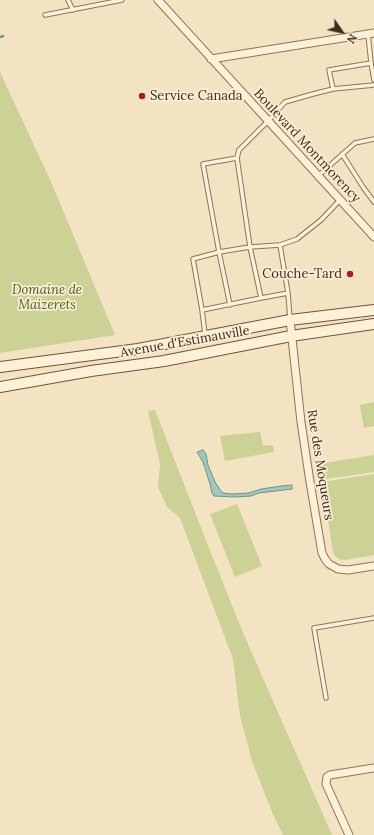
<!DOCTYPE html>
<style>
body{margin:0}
#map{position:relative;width:374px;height:835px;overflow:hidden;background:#f3e3c2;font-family:Lora,serif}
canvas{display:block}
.north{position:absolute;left:322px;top:12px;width:40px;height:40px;-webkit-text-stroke:3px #f9edd3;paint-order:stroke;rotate:124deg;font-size:11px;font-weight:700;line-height:16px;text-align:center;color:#3d2c1d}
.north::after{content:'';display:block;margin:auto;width:14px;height:18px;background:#3d2c1d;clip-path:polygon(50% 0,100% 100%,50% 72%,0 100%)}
</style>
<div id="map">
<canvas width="374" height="835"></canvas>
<div class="north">N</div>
</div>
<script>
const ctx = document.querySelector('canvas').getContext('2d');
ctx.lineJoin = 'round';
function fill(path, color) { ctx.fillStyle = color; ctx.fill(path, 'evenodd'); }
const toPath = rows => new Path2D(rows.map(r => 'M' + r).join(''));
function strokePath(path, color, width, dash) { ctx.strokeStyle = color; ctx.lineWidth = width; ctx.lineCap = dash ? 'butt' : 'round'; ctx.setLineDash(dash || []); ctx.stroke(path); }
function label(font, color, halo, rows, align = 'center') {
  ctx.font = font + ' Lora,serif'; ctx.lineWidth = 3.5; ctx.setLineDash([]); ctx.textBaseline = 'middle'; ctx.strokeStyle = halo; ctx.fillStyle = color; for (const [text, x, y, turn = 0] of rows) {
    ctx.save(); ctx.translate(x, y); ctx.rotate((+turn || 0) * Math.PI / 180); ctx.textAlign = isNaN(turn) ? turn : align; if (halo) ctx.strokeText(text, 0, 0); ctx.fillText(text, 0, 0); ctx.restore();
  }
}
const green = toPath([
 [0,72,52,184,115,335,0,353],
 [374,402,374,426,364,428,360,405],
 [155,410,209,548,244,635,332,835,283,835,272,812,252,761,240,716,233,659,180,518,167,507,158,487,160,464,148,411],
 [260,432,263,446,273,445,274,452,225,461,220,436],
 [374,455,374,472,319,480,317,464],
 [374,474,374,555,345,560,339,559,335,556,333,552,322,482],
 [237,504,262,566,235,577,210,514]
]);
const water = toPath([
 [203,450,206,454,208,465,215,482,221,491,223,493,232,494,249,493,261,489,281,486,292,485,292,489,259,493,251,496,235,497,214,496,212,493,210,484,203,462,197,452,203,450]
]);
const stream = toPath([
 [0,37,3,36]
]);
const service = toPath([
 [68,0,73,10],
 [45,15,122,0],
 [371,63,374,80],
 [333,89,374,85],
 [342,154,363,187,374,202],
 [237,158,239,150,268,121,285,102,313,94,333,89,329,70,371,63,368,34],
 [318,176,355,143,374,139],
 [280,245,297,239,321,220,340,200],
 [230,305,219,252,203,164,237,158,250,247,261,298,288,293],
 [202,310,193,259,219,252,250,247,280,245,288,293,290,319],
 [205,334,202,310,261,298],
 [326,698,314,628,374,618]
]);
const minor = toPath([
 [158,0,374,237],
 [211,59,374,33],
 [290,320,301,422,310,482,322,553,325,559,329,564,338,569,348,570,374,566],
 [349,835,326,784,327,777,330,775,374,768]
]);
const secondary = toPath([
 [0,367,138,349,290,320,374,310],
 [0,387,91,371,164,361,291,336,374,324]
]);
const markers = [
 [142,96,4,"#a52024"],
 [350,274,4,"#a52024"]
];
const poiNames = [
 ["Service Canada",150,96],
 ["Couche-Tard",342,274,"right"]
];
const streetNames = [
 ["Boulevard Montmorency",307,146,47],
 ["Avenue d'Estimauville",185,342,-10],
 ["Rue des Moqueurs",320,465,81]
];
const parkNames = [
 ["Domaine de",47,290],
 ["Maizerets",47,305]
];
fill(green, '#ccd295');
fill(water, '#a5c5bb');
strokePath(water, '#6a9589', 1);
strokePath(stream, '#6a9589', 2.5);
strokePath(service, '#8f7357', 5.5);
strokePath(minor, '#8f7357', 9);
strokePath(secondary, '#71543a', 12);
strokePath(service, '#fcf0d7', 3.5);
strokePath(minor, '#fcf0d7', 7);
strokePath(secondary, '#fcf0d7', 10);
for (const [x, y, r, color] of markers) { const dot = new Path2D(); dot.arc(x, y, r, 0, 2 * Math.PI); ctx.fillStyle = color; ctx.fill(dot); strokePath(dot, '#f9edd3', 1.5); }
label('13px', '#3d2c1d', '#f9edd3', poiNames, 'left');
label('13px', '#3d2c1d', '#f9edd3', streetNames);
label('italic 13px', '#4e5c21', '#f9edd3', parkNames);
</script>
